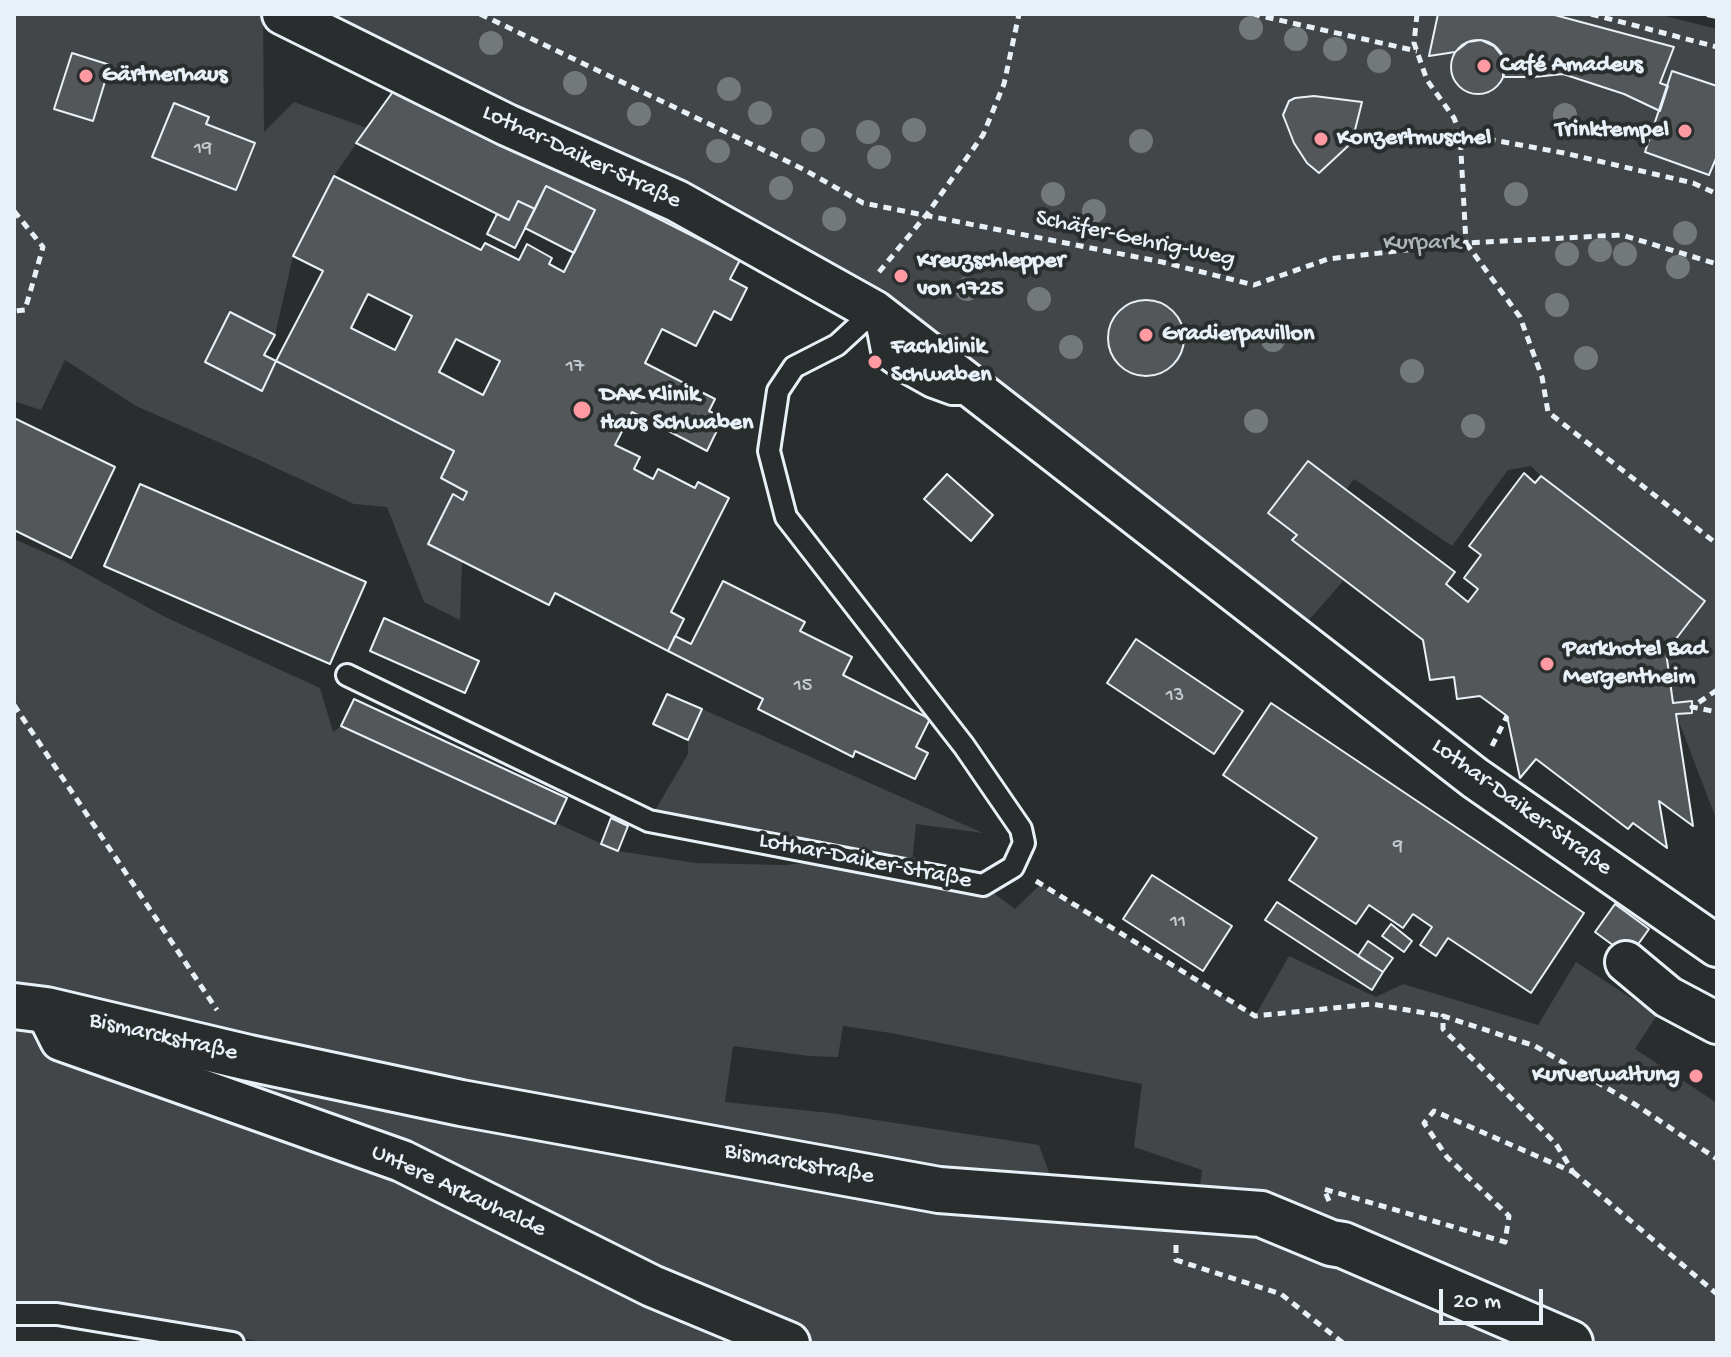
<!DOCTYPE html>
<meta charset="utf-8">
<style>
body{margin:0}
#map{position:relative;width:1731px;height:1357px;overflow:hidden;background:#2a2d2e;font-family:"Gochi Hand",sans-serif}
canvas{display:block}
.frame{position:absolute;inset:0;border:16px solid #e8f1f8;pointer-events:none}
.scale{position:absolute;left:1439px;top:1289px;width:104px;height:36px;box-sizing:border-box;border:4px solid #e8f1f8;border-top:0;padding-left:10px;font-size:24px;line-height:28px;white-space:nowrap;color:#e8f1f8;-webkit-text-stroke:6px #2a2d2e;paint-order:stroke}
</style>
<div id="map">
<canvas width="1731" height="1357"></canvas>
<div class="frame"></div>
<div class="scale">20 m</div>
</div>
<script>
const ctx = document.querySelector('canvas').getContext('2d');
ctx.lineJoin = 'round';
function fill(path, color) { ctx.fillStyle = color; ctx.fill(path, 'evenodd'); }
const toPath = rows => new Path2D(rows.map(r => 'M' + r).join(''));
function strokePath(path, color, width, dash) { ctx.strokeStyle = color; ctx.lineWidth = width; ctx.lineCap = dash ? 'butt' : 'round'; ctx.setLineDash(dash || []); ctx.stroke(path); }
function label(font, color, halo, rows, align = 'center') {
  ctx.font = font + ' "Gochi Hand",sans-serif'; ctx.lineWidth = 8; ctx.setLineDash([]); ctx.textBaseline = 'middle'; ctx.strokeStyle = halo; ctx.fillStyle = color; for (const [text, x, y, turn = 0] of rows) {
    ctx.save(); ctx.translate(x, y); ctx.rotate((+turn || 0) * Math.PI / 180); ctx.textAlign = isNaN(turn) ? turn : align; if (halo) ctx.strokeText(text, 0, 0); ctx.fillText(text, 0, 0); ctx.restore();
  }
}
const green = toPath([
 [14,14,263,14,264,132,294,102,367,128,334,176,293,256,275,335,230,313,205,362,261,390,276,361,454,451,441,478,467,492,463,500,453,495,428,543,462,561,460,620,424,602,387,507,354,504,257,459,136,406,65,360,41,410,14,401],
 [72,53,110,65,93,121,54,109],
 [174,104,208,117,206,124,254,143,236,190,153,157],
 [283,14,1657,14,1717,29,1717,821,1676,714,1692,713,1692,702,1673,703,1666,652,1705,601,1541,476,1531,466,1508,470,1452,546,1354,479,1346,490,1308,461,1268,513,1297,535,1293,541,1344,580,1294,637,874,311],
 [14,539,64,561,165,617,320,688,333,732,341,726,618,851,696,863,784,865,848,860,649,821,688,754,688,740,702,709,983,833,916,824,911,872,983,885,1015,909,1041,884,1255,1016,1289,956,1376,997,1403,984,1538,1025,1576,962,1657,1015,1635,1049,1717,1103,1717,1343,267,1343,94,1308,57,1314,14,1314],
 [843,1026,891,1033,1142,1084,1134,1147,1202,1170,1197,1209,1059,1200,1039,1145,830,1113,725,1102,733,1046,809,1056,838,1057]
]);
const building = toPath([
 [1438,14,1551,14,1674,47,1660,83,1668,86,1660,111,1624,94,1563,74,1534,77,1503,77,1503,57,1494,46,1481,40,1468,42,1455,52,1429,56,1438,14],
 '1451 67a27 27 0 1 1 54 0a27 27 0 1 1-54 0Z',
 [72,53,110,65,93,121,54,109,72,53],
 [1672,71,1717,86,1717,156,1709,175,1645,152,1672,71],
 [397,86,740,260,730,279,747,288,731,320,714,311,696,346,662,329,645,363,715,399,709,411,723,418,707,451,632,412,615,445,640,457,634,469,653,479,658,469,695,488,698,482,729,498,671,612,684,619,668,651,555,593,549,605,428,544,453,494,463,500,467,492,441,478,454,451,276,361,323,271,293,256,334,176,481,250,485,243,519,260,527,244,552,258,549,264,564,272,595,210,546,186,535,209,518,201,509,220,356,143,397,86],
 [368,294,412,316,395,350,351,328,368,294],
 [456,339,500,361,483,395,439,372,456,339],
 [1314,96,1362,102,1354,134,1348,146,1319,173,1307,163,1294,143,1283,115,1289,101,1295,98,1314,96],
 [174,103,209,117,206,124,255,143,236,190,152,157,174,103],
 [546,186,595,210,574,253,525,228,546,186],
 [518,201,535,209,515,248,487,234,497,214,509,220,518,201],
 '1108 338a38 38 0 1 1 76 0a38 38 0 1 1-76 0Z',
 [230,312,275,335,264,355,276,361,262,391,205,362,230,312],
 [14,418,115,467,71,558,14,530,14,418],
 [1308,461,1455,572,1446,584,1468,602,1478,589,1464,578,1481,555,1469,546,1524,473,1535,483,1541,476,1705,601,1666,652,1673,703,1692,701,1692,713,1676,714,1693,826,1659,801,1667,848,1633,823,1628,829,1536,759,1520,778,1507,716,1480,696,1457,699,1454,677,1430,680,1423,640,1292,540,1297,535,1268,513,1308,461],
 [947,474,993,515,971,541,924,499,947,474],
 [140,484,366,582,330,664,104,566,140,484],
 [723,581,805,622,800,631,852,657,843,675,930,719,916,747,928,753,915,779,855,751,853,757,758,709,763,699,668,651,675,636,691,644,723,581],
 [384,618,479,661,465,693,370,651,384,618],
 [1136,639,1243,711,1214,754,1107,683,1136,639],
 [667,694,702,709,688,740,653,724,667,694],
 [354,699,567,798,555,824,341,726,354,699],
 [1271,703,1584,913,1531,993,1448,938,1436,956,1420,945,1432,927,1413,914,1403,928,1369,905,1356,924,1289,880,1317,838,1223,775,1271,703],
 [611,818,628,826,618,851,601,844,611,818],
 [1152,875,1232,926,1203,971,1123,919,1152,875],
 [1277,902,1383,972,1372,990,1265,920,1277,902],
 [1615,904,1649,929,1629,957,1595,932,1615,904],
 [1391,924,1412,941,1404,952,1382,936,1391,924],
 [1368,941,1393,958,1383,972,1358,956,1368,941]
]);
const path = toPath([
 [480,14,803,169,863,203,1162,262,1254,285,1328,259,1466,243,1622,235,1717,264],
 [1252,14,1417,51],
 [1417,14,1414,43,1427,80,1454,118,1460,134,1466,243],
 [1591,14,1717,47],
 [1460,134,1564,153,1693,183,1717,194],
 [14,211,43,247,25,310,14,311],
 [1466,243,1520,317,1542,377,1548,412,1717,544],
 [879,272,927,214,983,135,1004,84,1019,14],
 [1717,690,1692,707,1717,712],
 [14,705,217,1010],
 [1492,746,1507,716],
 [1036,881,1255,1016,1372,1004,1443,1016],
 [1573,1172,1717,1294],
 [1329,1201,1324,1189,1505,1242,1509,1216,1447,1157,1424,1123,1434,1111,1573,1172,1556,1144,1443,1029,1443,1016,1535,1046,1636,1105,1717,1159],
 [1176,1245,1176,1260,1281,1294,1343,1343]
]);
const service = toPath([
 [875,315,883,356,905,372,930,386,952,394,970,394],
 [347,675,649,821,983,885,1013,867,1024,843,1021,829,964,746,786,517,769,451,778,391,794,367,837,345,874,311],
 [14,1314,57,1314,233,1343]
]);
const minor = toPath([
 [283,14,507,125,677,201,874,311,1475,778,1717,946],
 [1626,962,1668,997,1717,1023],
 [46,1010,61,1040,402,1161,652,1286,789,1343]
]);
const tertiary = toPath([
 [14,1006,46,1010,249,1058,461,1103,939,1190,1261,1214,1331,1243,1343,1245,1570,1343]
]);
const rail = toPath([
 [1707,14,1717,16]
]);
const trees = [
 [1251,28],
 [1296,39],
 [491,43],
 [1335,49],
 [1379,61],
 [575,83],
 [729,89],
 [760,113],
 [639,114],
 [1565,115],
 [914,130],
 [868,132],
 [813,140],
 [1141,141],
 [718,151],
 [879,157],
 [781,188],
 [1053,194],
 [1516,194],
 [1094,211],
 [834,219],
 [1685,233],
 [1600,250],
 [1567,254],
 [1625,254],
 [1678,267],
 [967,289],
 [1039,299],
 [1557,305],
 [1273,340],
 [1071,347],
 [1586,358],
 [1412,371],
 [1256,421],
 [1473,426]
];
const markers = [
 [1484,66,8,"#ff9aa2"],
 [86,76,8,"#ff9aa2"],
 [1685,131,8,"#ff9aa2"],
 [1321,139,8,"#ff9aa2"],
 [901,276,8,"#ff9aa2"],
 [1146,335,8,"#ff9aa2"],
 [875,362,8,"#ff9aa2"],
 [582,410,10,"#ff9aa2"],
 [1547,664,8,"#ff9aa2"],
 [1696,1076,8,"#ff9aa2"]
];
const numberNames = [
 ["19",203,150],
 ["17",575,368],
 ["15",803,687],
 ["13",1175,697],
 ["9",1398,848],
 ["11",1178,923]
];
const poiNames = [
 ["Café Amadeus",1500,66],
 ["Gärtnerhaus",102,76],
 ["Trinktempel",1669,131,"right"],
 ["Konzertmuschel",1337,139],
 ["Kreuzschlepper",917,262],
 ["von 1725",917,290],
 ["Gradierpavillon",1162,335],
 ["Fachklinik",891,348],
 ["Schwaben",891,376],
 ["DAK Klinik",600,396],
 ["Haus Schwaben",600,424],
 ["Parkhotel Bad",1563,650],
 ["Mergentheim",1563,678],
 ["Kurverwaltung",1680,1076,"right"]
];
const streetNames = [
 ["Lothar-Daiker-Straße",581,158,25],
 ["Schäfer-Gehrig-Weg",1135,240,12],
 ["Lothar-Daiker-Straße",1521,808,36],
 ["Lothar-Daiker-Straße",865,862,11],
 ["Bismarckstraße",163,1038,13],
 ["Bismarckstraße",799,1165,10],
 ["Untere Arkauhalde",458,1192,25]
];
const parkNames = [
 ["Kurpark",1422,244]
];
fill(green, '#424648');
fill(building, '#535759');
strokePath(building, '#e8f1f8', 2);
strokePath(service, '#e8f1f8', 26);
strokePath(minor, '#e8f1f8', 46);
strokePath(tertiary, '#e8f1f8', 50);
strokePath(path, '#e8f1f8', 5, [8, 6]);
strokePath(service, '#2a2d2e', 20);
strokePath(minor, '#2a2d2e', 40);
strokePath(tertiary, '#2a2d2e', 44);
strokePath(rail, '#e8f1f8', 6, [12, 6]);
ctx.fillStyle = '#73787b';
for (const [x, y] of trees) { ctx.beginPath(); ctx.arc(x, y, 12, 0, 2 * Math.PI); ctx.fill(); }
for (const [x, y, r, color] of markers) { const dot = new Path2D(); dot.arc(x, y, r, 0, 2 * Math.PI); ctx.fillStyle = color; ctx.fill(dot); strokePath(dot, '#2a2d2e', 3); }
label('20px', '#c3cad0', null, numberNames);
label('bold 24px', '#e8f1f8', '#2a2d2e', poiNames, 'left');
label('24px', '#e8f1f8', '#2a2d2e', streetNames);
label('24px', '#aeb5ba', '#2a2d2e', parkNames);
</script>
